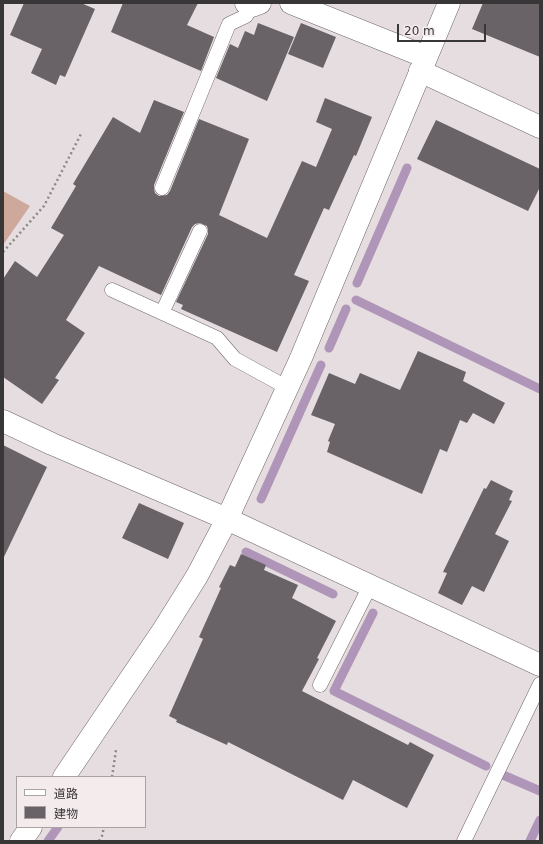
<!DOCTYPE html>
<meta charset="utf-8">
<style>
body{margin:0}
#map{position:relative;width:543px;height:844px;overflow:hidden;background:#e6dde0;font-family:"DejaVu Sans","Noto Sans JP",sans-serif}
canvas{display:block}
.frame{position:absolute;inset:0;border:4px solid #393637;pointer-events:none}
.legend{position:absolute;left:16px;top:776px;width:130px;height:52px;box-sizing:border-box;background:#f4ebed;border:1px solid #a9a3a4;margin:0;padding:5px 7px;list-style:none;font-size:12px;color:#393637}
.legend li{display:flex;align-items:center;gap:8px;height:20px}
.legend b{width:20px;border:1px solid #a9a3a4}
.scale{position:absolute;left:397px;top:24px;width:89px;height:18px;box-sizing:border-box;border:2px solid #393637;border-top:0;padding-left:5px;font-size:12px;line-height:14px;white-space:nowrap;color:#393637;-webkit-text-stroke:3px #f4ebed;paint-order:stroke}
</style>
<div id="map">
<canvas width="543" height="844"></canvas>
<div class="frame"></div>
<ul class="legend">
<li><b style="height:5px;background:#fff"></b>道路</li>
<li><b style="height:11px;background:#696267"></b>建物</li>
</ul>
<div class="scale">20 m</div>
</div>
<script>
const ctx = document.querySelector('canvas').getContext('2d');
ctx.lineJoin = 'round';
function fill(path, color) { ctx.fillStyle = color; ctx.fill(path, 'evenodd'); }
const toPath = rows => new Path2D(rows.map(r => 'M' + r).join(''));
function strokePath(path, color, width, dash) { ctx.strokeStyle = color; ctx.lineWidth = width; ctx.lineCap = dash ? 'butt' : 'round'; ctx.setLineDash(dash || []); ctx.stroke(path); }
const green = toPath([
 [3,191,30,206,3,245]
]);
const stream = toPath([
 [357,283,407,168],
 [356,300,540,389],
 [329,348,346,309],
 [261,499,321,365],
 [246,552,333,594],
 [373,613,334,691,486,766],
 [503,775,540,791],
 [48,841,58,827],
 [530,841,540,820]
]);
const building = toPath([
 [24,3,81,3,95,9,65,77,60,75,56,85,31,73,42,49,10,35],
 [123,3,198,3,187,25,214,37,201,71,111,32],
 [483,3,540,3,540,57,472,29],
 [258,23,294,37,267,101,216,78,230,44,238,48,245,31,254,35],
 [301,23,336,37,323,68,288,54],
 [325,98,372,117,356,156,354,155,329,210,324,208,294,275,309,281,277,352,181,309,183,305,176,302,208,234,208,230,207,226,200,223,195,224,192,227,161,295,99,266,66,320,85,333,55,378,59,380,42,404,3,377,3,279,15,261,37,277,64,235,51,228,76,186,73,184,113,117,140,133,154,100,184,112,154,185,154,189,155,193,159,196,167,195,170,191,199,119,249,139,219,215,267,238,302,161,316,167,332,129,316,122],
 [436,120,540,169,540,187,528,211,417,159],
 [418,351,466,372,463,381,505,403,494,424,473,413,467,423,460,420,447,452,440,449,422,494,327,452,330,442,328,441,335,424,311,415,329,373,355,384,360,373,400,390],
 [3,445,47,467,3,559],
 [491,480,513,491,509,500,512,501,495,534,509,541,484,592,472,586,462,605,438,593,447,573,443,572,484,488,486,489],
 [139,503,184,523,168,559,122,538],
 [241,554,266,565,264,570,298,585,292,598,336,621,317,658,319,659,302,691,408,745,410,742,434,755,407,808,353,780,343,800,228,742,227,745,176,722,177,720,169,716,203,639,199,637,221,588,219,587,230,565,235,567]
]);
const path = toPath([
 [3,252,44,206,81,134],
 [112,777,116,750],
 [99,841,102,836,104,827]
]);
const lane = toPath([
 [162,188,229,24,246,16,252,6],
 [112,290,217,338,235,359,288,388],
 [162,313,200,231],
 [320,685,370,586],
 [464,841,540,684]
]);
const street = toPath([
 [246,3,252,6,260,3],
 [291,3,426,57],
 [420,71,540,127]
]);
const secondary = toPath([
 [3,421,52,444,227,519,540,665],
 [64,777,162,632,197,576,227,519,301,358,449,3],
 [21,841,31,827]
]);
fill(green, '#cea89a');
strokePath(stream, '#af95b8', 9);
fill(building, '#696267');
strokePath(lane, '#6e6769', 15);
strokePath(street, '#6e6769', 23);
strokePath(secondary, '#6e6769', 23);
strokePath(path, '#8d8789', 2.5, [2, 3]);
strokePath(lane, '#fff', 14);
strokePath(street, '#fff', 22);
strokePath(secondary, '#fff', 22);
</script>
